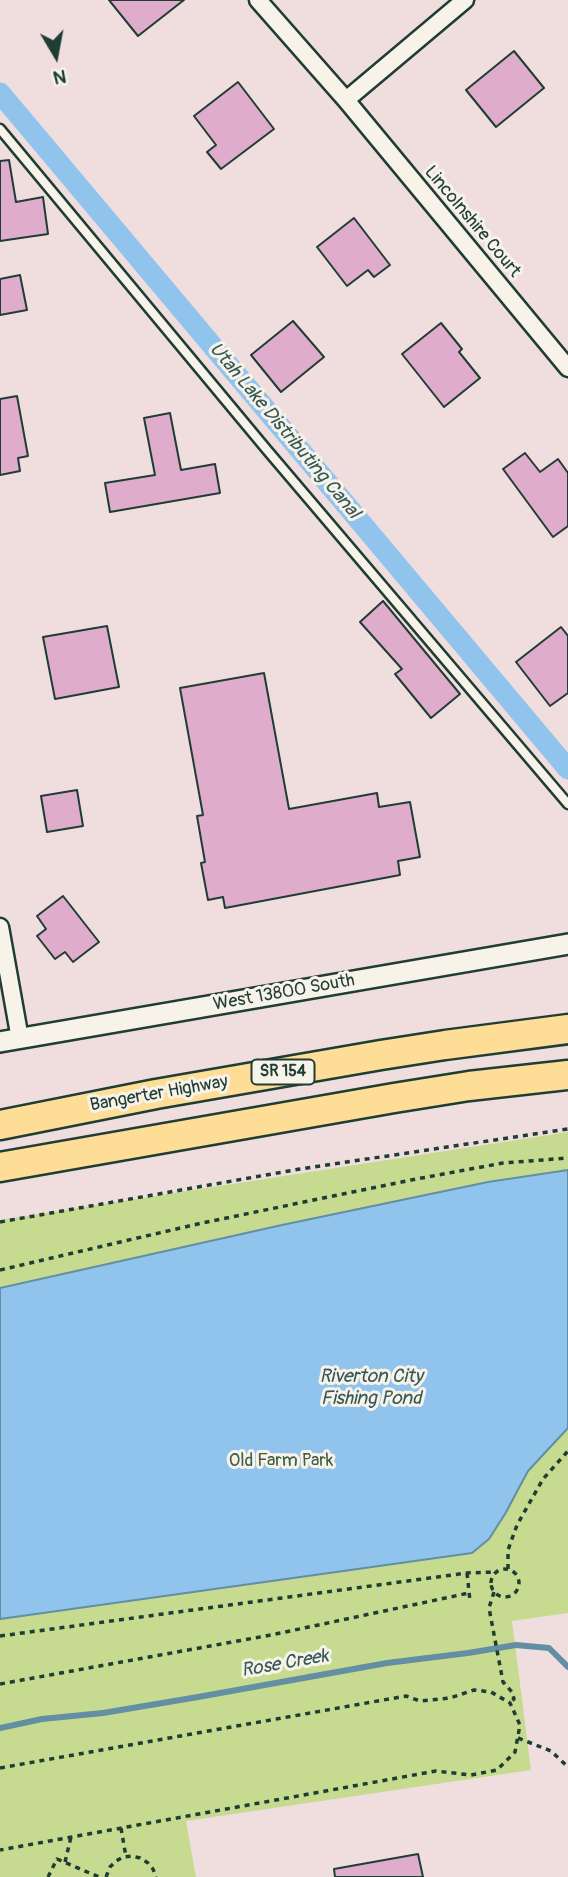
<!DOCTYPE html>
<style>
body{margin:0}
#map{position:relative;width:568px;height:1877px;overflow:hidden;background:#f0dedf;font-family:Pangolin,sans-serif}
canvas{display:block}
.north{position:absolute;left:21px;top:21px;width:70px;height:70px;-webkit-text-stroke:5px #f7f3e8;paint-order:stroke;rotate:170deg;font-size:19px;font-weight:700;line-height:28px;text-align:center;color:#1f3d34}
.north::after{content:'';display:block;margin:auto;width:24px;height:32px;background:#1f3d34;clip-path:polygon(50% 0,100% 100%,50% 72%,0 100%)}
</style>
<div id="map">
<canvas width="568" height="1877"></canvas>
<div class="north">N</div>
</div>
<script>
const ctx = document.querySelector('canvas').getContext('2d');
ctx.lineJoin = 'round';
function fill(path, color) { ctx.fillStyle = color; ctx.fill(path, 'evenodd'); }
const toPath = rows => new Path2D(rows.map(r => 'M' + r).join(''));
function strokePath(path, color, width, dash) { ctx.strokeStyle = color; ctx.lineWidth = width; ctx.lineCap = dash ? 'butt' : 'round'; ctx.setLineDash(dash || []); ctx.stroke(path); }
function label(font, color, halo, rows, align = 'center') {
  ctx.font = font + ' Pangolin,sans-serif'; ctx.lineWidth = 6; ctx.setLineDash([]); ctx.textBaseline = 'middle'; ctx.strokeStyle = halo; ctx.fillStyle = color; for (const [text, x, y, turn = 0] of rows) {
    ctx.save(); ctx.translate(x, y); ctx.rotate((+turn || 0) * Math.PI / 180); ctx.textAlign = isNaN(turn) ? turn : align; if (halo) ctx.strokeText(text, 0, 0); ctx.fillText(text, 0, 0); ctx.restore();
  }
}
const green = toPath([
 [568,1132,568,1613,512,1621,531,1770,186,1821,196,1877,0,1877,0,1220]
]);
const water = toPath([
 [568,1170,568,1428,528,1471,505,1514,489,1539,472,1553,0,1619,0,1288,282,1225,488,1182,568,1170]
]);
const stream = toPath([
 [0,1728,42,1719,103,1713,198,1697,387,1663,468,1653,516,1645,549,1648,568,1667]
]);
const canal = toPath([
 [0,93,568,769]
]);
const building = toPath([
 [109,0,184,0,138,36,109,0],
 [514,51,544,88,496,127,466,90,514,51],
 [238,82,274,129,221,169,207,152,216,145,194,116,238,82],
 [9,160,16,202,43,197,48,234,0,241,0,161,9,160],
 [354,218,390,265,374,277,368,270,347,286,317,247,354,218],
 [20,275,27,310,0,315,0,279,20,275],
 [293,321,324,357,281,392,251,355,293,321],
 [441,323,462,349,459,352,480,378,444,407,402,354,441,323],
 [17,396,28,456,18,458,20,471,0,475,0,399,17,396],
 [170,413,181,470,215,464,220,493,110,512,105,483,155,475,144,418,170,413],
 [525,453,540,472,558,459,568,473,568,526,553,537,503,469,525,453],
 [383,601,460,694,431,718,395,674,402,669,360,622,383,601],
 [107,626,119,687,55,699,43,637,107,626],
 [561,627,568,636,568,693,550,706,516,662,561,627],
 [264,673,289,809,377,793,379,807,410,802,420,857,398,861,400,875,225,908,223,897,208,900,201,863,205,862,197,816,203,815,180,688,264,673],
 [77,790,83,826,47,832,41,796,77,790],
 [63,896,99,942,73,962,65,952,55,959,37,936,46,929,37,916,63,896],
 [418,1854,423,1877,335,1877,334,1869,418,1854]
]);
const path = toPath([
 [0,1222,300,1169,568,1129],
 [0,1270,202,1223,411,1180,503,1163,568,1158],
 [508,1569,508,1550,517,1525,543,1479,568,1451],
 '491 1583a14 14 0 1 1 28 0a14 14 0 1 1-28 0Z',
 [467,1573,470,1601],
 [494,1592,489,1608,503,1682,512,1692,514,1699,510,1703],
 [0,1636,467,1573,495,1572],
 [0,1684,271,1635,469,1593],
 [518,1738,551,1751,568,1767],
 [0,1768,406,1696,420,1701,450,1698,474,1690,491,1692,510,1703,520,1725,515,1752,497,1770,471,1775,436,1771,0,1850],
 [121,1828,126,1857],
 [65,1862,71,1837],
 [48,1877,57,1859,99,1877],
 [106,1877,110,1867,116,1861,123,1857,132,1856,140,1858,148,1863,153,1869,156,1877]
]);
const service = toPath([
 [0,129,267,450,568,804]
]);
const minor = toPath([
 [258,0,346,100,568,368],
 [346,100,465,0],
 [0,927,20,1039]
]);
const tertiary = toPath([
 [0,1042,568,944]
]);
const motorway = toPath([
 [0,1125,156,1094,381,1055,445,1045,568,1029],
 [0,1167,394,1098,469,1086,568,1075]
]);
const shields = [
 [283,1072,63]
];
const shieldNames = [
 ["SR 154",283,1072]
];
const streetNames = [
 ["Lincolnshire Court",472,222,50],
 ["West 13800 South",284,993,-10],
 ["Bangerter Highway",159,1094,-10]
];
const parkNames = [
 ["Old Farm Park",281,1461]
];
const waterNames = [
 ["Utah Lake Distributing Canal",284,431,50],
 ["Riverton City",371,1377],
 ["Fishing Pond",371,1399],
 ["Rose Creek",285,1664,-10]
];
fill(green, '#c6db90');
fill(water, '#90c4ed');
strokePath(water, '#638ea3', 2);
strokePath(stream, '#638ea3', 6);
strokePath(canal, '#90c4ed', 21);
fill(building, '#dfadcb');
strokePath(building, '#1f3d34', 2);
strokePath(service, '#1f3d34', 13);
strokePath(minor, '#1f3d34', 21);
strokePath(tertiary, '#1f3d34', 24);
strokePath(motorway, '#1f3d34', 33);
strokePath(path, '#1f3d34', 3.5, [5, 5]);
strokePath(service, '#f7f3e8', 8);
strokePath(minor, '#f7f3e8', 16);
strokePath(tertiary, '#f7f3e8', 19);
strokePath(motorway, '#fedd96', 28);
for (const [x, y, w] of shields) { const box = new Path2D(); box.roundRect(x - w / 2, y - 12.5, w, 25, 5); ctx.fillStyle = '#f7f3e8'; ctx.fill(box); strokePath(box, '#1f3d34', 2); }
label('bold 16px', '#1f3d34', null, shieldNames);
label('18px', '#1f3d34', '#f7f3e8', streetNames);
label('18px', '#405d46', '#f7f3e8', parkNames);
label('italic 19px', '#365859', '#f7f3e8', waterNames);
</script>
